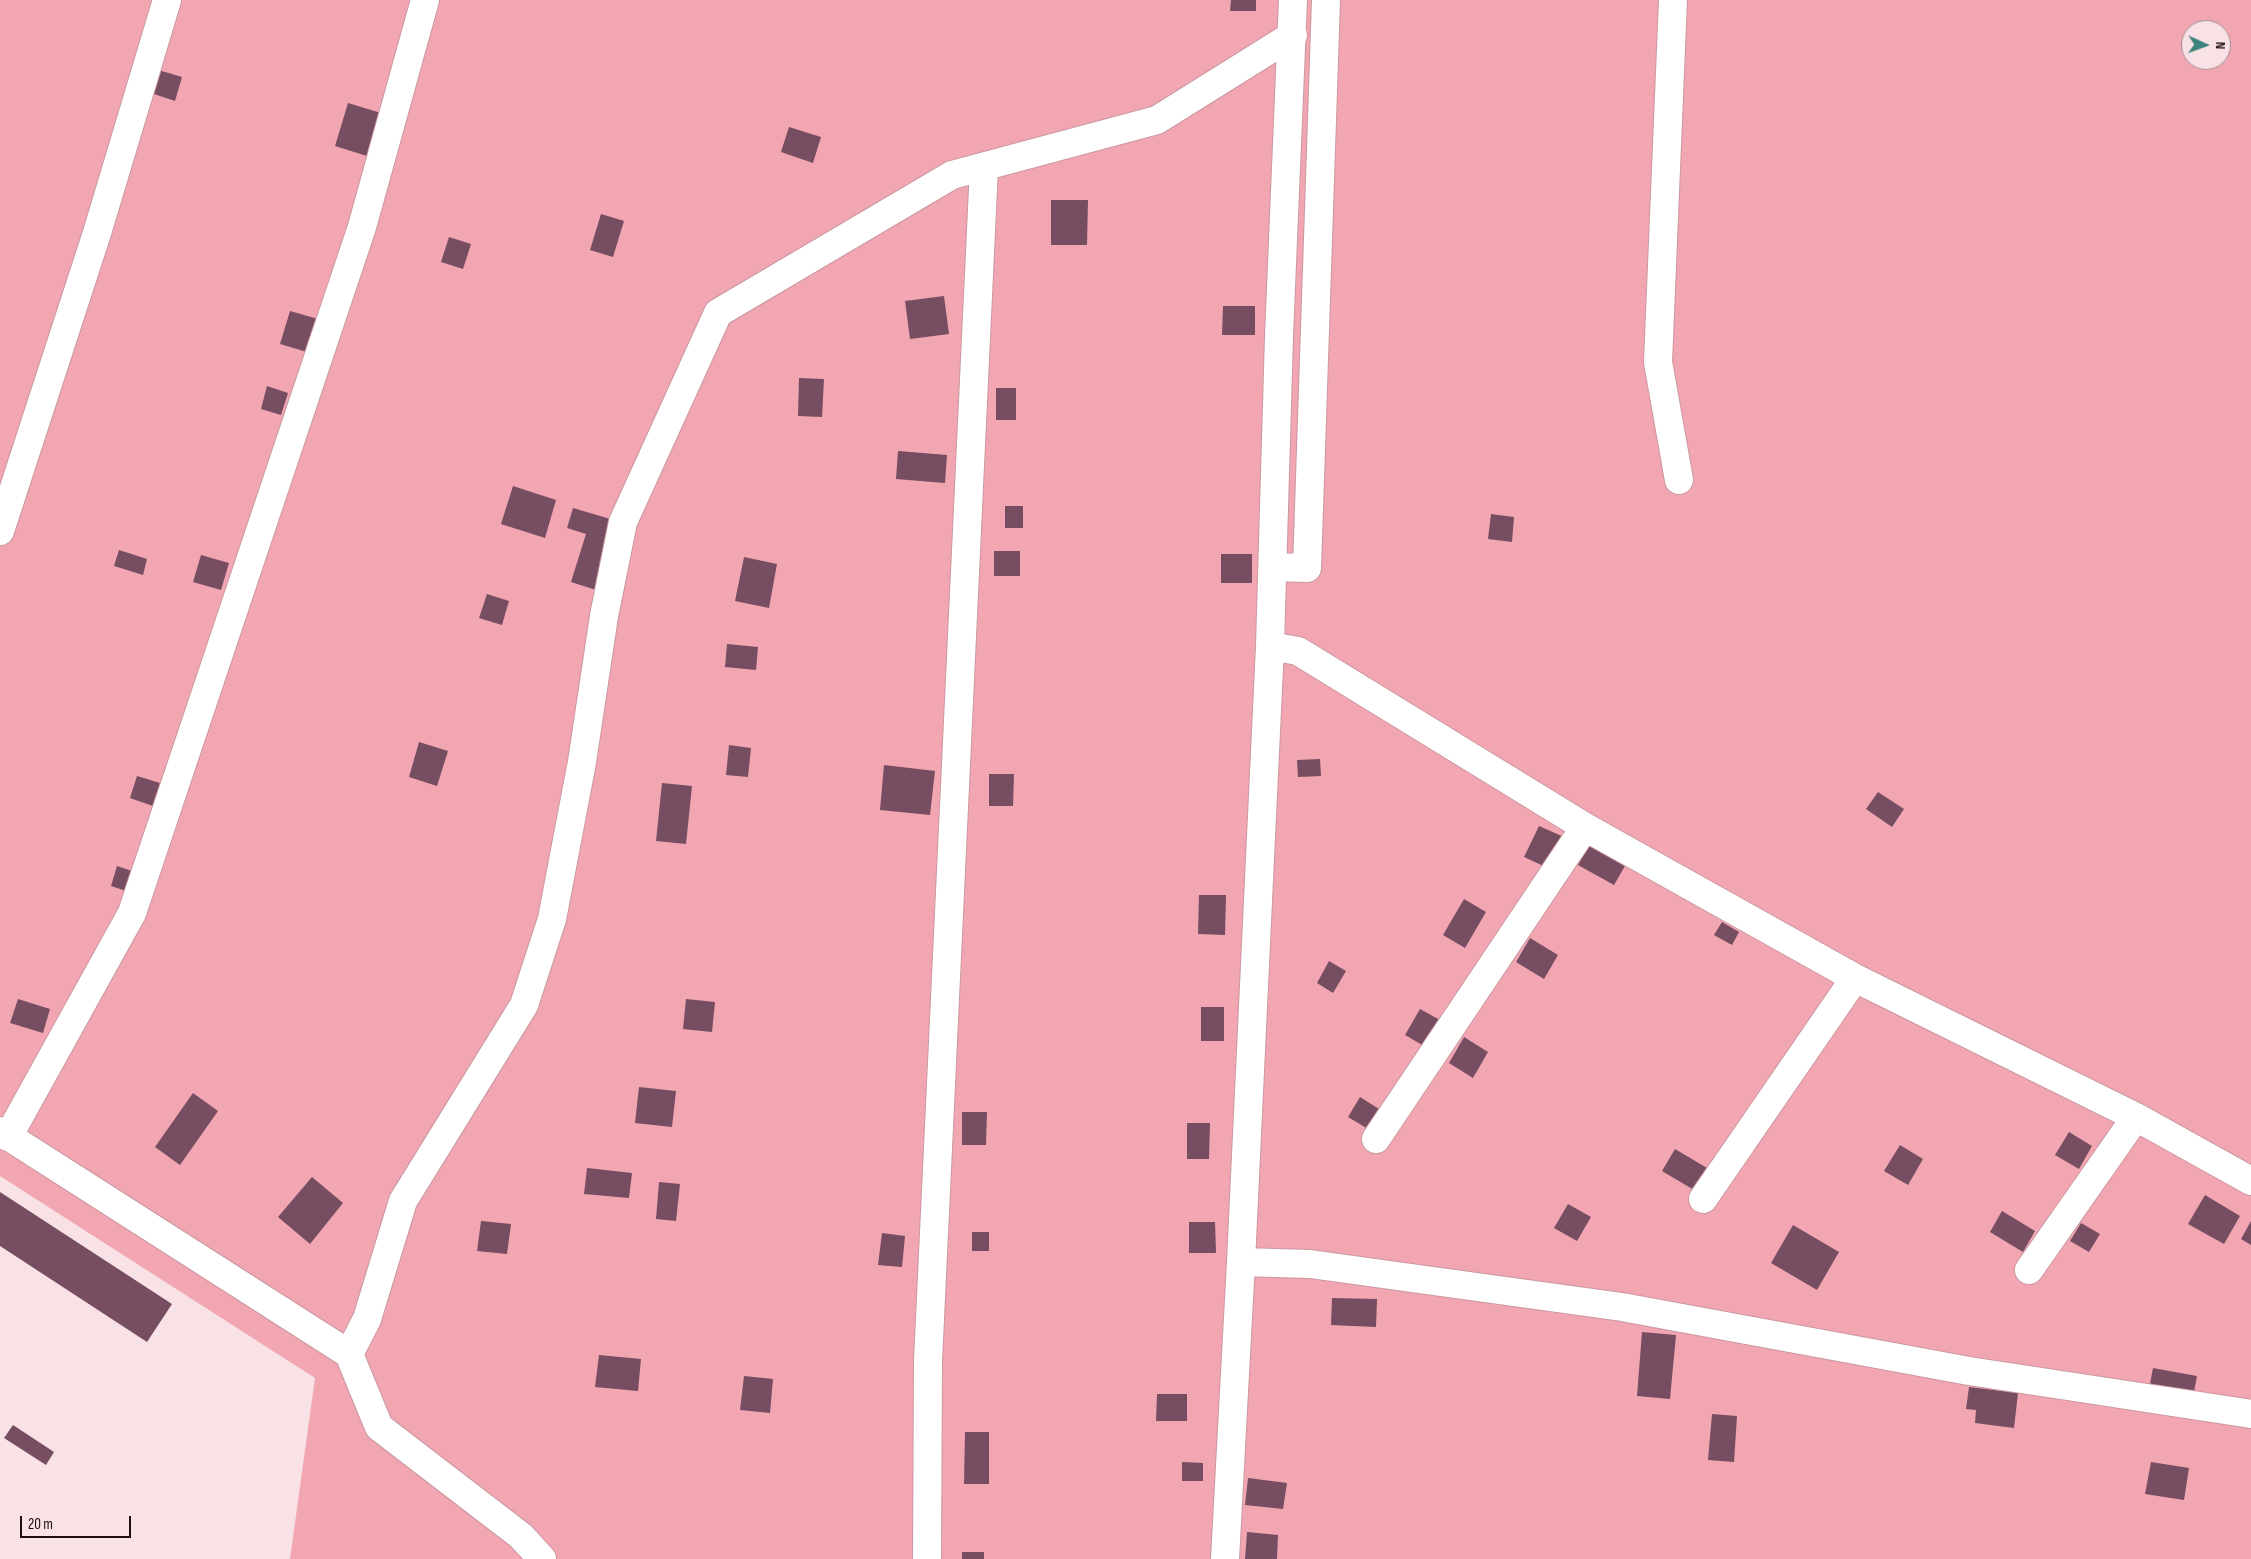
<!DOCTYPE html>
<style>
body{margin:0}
#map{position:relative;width:2251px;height:1559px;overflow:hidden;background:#f8e2e5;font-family:"Sofia Sans Condensed",sans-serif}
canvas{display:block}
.north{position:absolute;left:2181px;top:20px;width:50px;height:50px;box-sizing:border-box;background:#f8e2e5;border:1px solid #a18d90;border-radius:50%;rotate:92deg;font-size:14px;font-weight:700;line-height:20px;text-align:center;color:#1f0d11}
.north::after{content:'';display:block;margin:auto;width:18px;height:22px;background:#3c837d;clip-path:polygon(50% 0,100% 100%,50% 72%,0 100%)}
.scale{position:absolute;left:20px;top:1516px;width:111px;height:22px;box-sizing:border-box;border:2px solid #1f0d11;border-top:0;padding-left:6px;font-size:15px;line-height:18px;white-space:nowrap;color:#1f0d11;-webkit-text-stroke:4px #f8e2e5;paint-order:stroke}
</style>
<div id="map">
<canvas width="2251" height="1559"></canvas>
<div class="north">N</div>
<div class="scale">20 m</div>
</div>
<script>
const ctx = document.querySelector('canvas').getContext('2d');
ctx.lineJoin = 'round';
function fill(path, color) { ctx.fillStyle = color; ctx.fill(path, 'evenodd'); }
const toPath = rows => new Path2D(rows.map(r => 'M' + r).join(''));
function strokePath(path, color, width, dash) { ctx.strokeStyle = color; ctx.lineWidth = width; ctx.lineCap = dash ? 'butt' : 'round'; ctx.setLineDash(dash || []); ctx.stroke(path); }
const green = toPath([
 [0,0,2251,0,2251,1559,290,1559,315,1378,0,1176],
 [2191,30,2221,30,2221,60,2191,60]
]);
const building = toPath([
 [1231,0,1256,0,1256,11,1230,11],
 [155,69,182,77,175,101,148,92],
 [348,103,381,113,367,156,335,146],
 [789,127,821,137,813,163,781,152],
 [1051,200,1088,200,1087,245,1051,245],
 [601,214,624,221,613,257,590,250],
 [449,237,471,244,463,269,441,262],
 [944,296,949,334,910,339,905,301],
 [1223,306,1255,306,1255,335,1222,335],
 [290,311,318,319,307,352,280,344],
 [799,378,824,379,822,417,798,416],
 [267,386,288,393,281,415,261,409],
 [996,388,1016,388,1016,420,996,420],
 [898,451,947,455,945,483,896,479],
 [513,486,556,500,545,538,501,524],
 [1005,506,1023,506,1023,528,1005,528],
 [573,508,617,521,596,590,571,582,586,534,567,528],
 [1491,514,1514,517,1512,542,1488,539],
 [119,550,147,559,143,575,114,566],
 [994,551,1020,551,1020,576,994,576],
 [1221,554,1252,554,1252,583,1221,583],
 [201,555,229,563,221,590,193,582],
 [744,557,777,564,769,608,735,601],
 [487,594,509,601,502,625,479,618],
 [727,644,758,647,756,670,725,667],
 [419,742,448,751,437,786,409,777],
 [729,745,751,748,748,777,726,775],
 [1320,759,1321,776,1298,777,1297,760],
 [884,765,935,771,930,815,880,810],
 [989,774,1014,774,1013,806,989,806],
 [137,776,160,783,153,806,130,798],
 [662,783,692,786,686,844,656,841],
 [1878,792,1904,809,1892,827,1866,809],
 [1539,826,1564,837,1550,869,1524,857],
 [1593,838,1629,859,1614,885,1578,865],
 [117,866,132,871,126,891,111,886],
 [1199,895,1226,895,1225,935,1198,934],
 [1464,899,1486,912,1465,948,1443,935],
 [1722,922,1739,932,1732,945,1714,935],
 [1530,938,1558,955,1544,979,1516,962],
 [1329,961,1346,971,1333,993,1317,983],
 [18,999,50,1009,43,1033,10,1023],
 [686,999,715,1002,712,1032,683,1029],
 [1201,1007,1224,1007,1224,1041,1201,1041],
 [1420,1009,1440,1020,1424,1046,1405,1035],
 [1464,1037,1488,1052,1473,1078,1449,1063],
 [639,1087,676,1091,672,1127,635,1123],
 [193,1093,218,1111,180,1165,155,1147],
 [1360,1097,1379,1109,1368,1129,1348,1117],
 [962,1112,987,1112,986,1145,962,1145],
 [1187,1123,1210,1123,1209,1159,1187,1159],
 [2069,1132,2092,1146,2079,1169,2055,1155],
 [1900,1145,1923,1159,1908,1185,1884,1171],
 [1675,1149,1707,1168,1694,1190,1662,1171],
 [587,1168,632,1173,629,1198,584,1194],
 [312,1177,343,1203,310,1244,278,1217],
 [659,1182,680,1184,676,1221,656,1219],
 [0,1192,172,1304,147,1342,0,1246],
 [2205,1195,2240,1216,2224,1244,2188,1224],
 [1568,1204,1591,1217,1577,1241,1554,1228],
 [2002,1211,2035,1231,2023,1252,1990,1232],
 [481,1221,511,1224,507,1254,477,1251],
 [2251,1221,2251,1245,2241,1239],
 [1189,1222,1215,1222,1216,1253,1189,1253],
 [2081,1223,2100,1234,2089,1252,2070,1241],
 [1793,1225,1839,1252,1817,1290,1771,1263],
 [972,1232,989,1232,989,1251,972,1251],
 [882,1233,905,1236,902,1267,878,1265],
 [1332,1298,1377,1299,1376,1327,1331,1325],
 [1642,1332,1676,1335,1670,1399,1637,1396],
 [599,1355,641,1359,638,1391,595,1387],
 [2153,1368,2197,1376,2193,1397,2149,1389],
 [744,1376,773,1379,770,1413,740,1410],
 [1969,1387,2018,1393,2014,1428,1975,1423,1976,1410,1966,1409],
 [1157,1394,1187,1394,1187,1421,1156,1421],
 [1712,1414,1737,1416,1734,1462,1708,1460],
 [13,1425,54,1452,46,1465,4,1438],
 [965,1432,989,1432,989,1484,964,1484],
 [1182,1462,1203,1463,1203,1481,1182,1481],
 [2151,1462,2189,1468,2184,1500,2145,1494],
 [1248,1478,1287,1483,1283,1509,1245,1505],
 [1247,1532,1278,1535,1277,1559,1245,1559],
 [962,1552,984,1552,984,1559,962,1559]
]);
const minor = toPath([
 [1673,0,1658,362,1679,480],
 [0,531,97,233,167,0],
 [1273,567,1307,568,1326,0],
 [1270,646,1298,651,1585,827,1855,978,2136,1117,2251,1181],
 [0,1131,349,1354,379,1427,521,1536,542,1559],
 [8,1137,132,913,362,227,425,0],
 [1376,1139,1585,827],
 [1703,1199,1855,978],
 [1241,1262,1310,1264,1622,1307,1969,1371,2251,1414],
 [2029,1270,2136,1117],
 [349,1354,367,1319,403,1201,524,1005,552,919,582,762,604,616,623,522,718,313,952,175,1157,120,1293,35],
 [927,1559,928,1361,984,167],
 [1225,1559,1241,1262,1270,646,1279,336,1293,0]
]);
fill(green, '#f1a6b2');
fill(building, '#764d61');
strokePath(minor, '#cb98a0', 30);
strokePath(minor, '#fff', 28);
</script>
